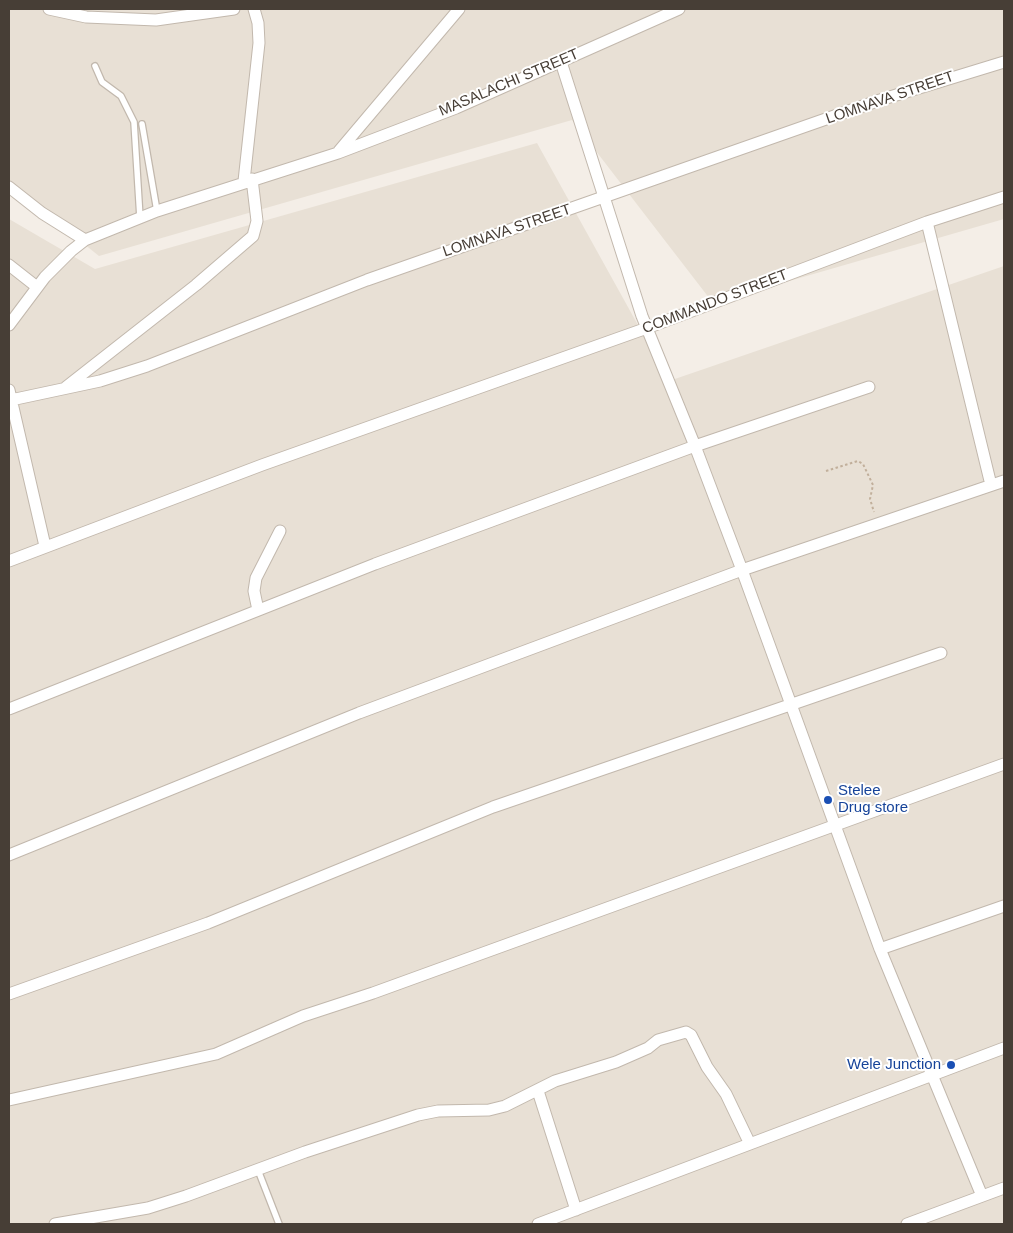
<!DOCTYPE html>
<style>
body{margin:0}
#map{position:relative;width:1013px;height:1233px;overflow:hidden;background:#f4eee7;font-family:Helvetica,sans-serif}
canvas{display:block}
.frame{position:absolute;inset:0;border:10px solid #473e36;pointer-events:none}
</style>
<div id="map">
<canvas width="1013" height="1233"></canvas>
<div class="frame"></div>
</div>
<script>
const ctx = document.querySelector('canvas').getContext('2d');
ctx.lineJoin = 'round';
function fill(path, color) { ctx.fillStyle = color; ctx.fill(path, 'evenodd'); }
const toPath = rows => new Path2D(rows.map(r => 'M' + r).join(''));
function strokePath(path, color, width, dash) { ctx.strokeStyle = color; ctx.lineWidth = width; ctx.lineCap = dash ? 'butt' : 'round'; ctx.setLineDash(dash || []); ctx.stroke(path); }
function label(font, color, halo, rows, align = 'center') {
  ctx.font = font + ' Helvetica,sans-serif'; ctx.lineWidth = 4; ctx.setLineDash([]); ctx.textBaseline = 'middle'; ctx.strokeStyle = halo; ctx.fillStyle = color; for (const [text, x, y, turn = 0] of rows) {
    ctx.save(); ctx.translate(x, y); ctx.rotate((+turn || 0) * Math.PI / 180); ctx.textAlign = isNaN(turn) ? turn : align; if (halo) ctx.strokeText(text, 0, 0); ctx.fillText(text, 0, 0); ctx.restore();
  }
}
const residential = toPath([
 [9,9,1004,9,1004,219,713,303,572,120,99,256,9,184],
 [537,143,669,381,1004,266,1004,1224,9,1224,9,219,95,269]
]);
const path = toPath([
 [826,471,858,461,863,464,873,485,870,499,874,512]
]);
const service = toPath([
 [95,66,102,82,121,96,134,122,140,218],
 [142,124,157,211],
 [258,1170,279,1224]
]);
const minor = toPath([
 [49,9,86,17,156,20,234,9],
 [561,62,642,316,695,446,742,570,880,949,982,1196],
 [339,151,459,9],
 [244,181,259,43,258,23,254,9],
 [9,187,42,213,85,240],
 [927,222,991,485],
 [9,265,37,287],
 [9,325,45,277,71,251,85,240,157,211,338,153,456,108,679,9],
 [66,387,196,285,253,236,257,221,252,179],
 [9,390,45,546],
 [11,400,100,381,147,366,367,280,880,100,1004,62],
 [9,561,262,465,647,328,927,222,1004,197],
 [258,610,254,591,256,578,280,531],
 [9,709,375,564,695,446,869,387],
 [9,855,359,713,742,570,1004,481],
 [880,949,1004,906],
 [9,994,208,923,493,807,941,653],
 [538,1091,576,1210],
 [9,1100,216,1054,303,1016,373,993,1004,764],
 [55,1224,148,1208,186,1196,305,1152,418,1115,438,1111,489,1110,505,1106,555,1081,616,1062,648,1048,658,1040,686,1032,691,1035,707,1067,726,1094,750,1144],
 [538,1224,1004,1048],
 [907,1224,1004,1188]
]);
const markers = [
 [828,800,5,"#1a4fb4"],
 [951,1065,5,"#1a4fb4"]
];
const streetNames = [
 ["MASALACHI STREET",509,83,-23],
 ["LOMNAVA STREET",890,98,-19],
 ["LOMNAVA STREET",507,231,-19],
 ["COMMANDO STREET",715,302,-21]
];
const transitNames = [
 ["Stelee",838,791],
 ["Drug store",838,808],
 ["Wele Junction",941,1065,"right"]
];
fill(residential, '#e8e0d5');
strokePath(service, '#c2b8ad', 8);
strokePath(minor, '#c2b8ad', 13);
strokePath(path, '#c1af9b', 2, [2.5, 2.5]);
strokePath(service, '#fff', 5.5);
strokePath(minor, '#fff', 11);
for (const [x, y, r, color] of markers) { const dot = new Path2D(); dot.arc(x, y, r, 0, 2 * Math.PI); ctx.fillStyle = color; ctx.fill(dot); strokePath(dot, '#fff', 2); }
label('15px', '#473e36', '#fff', streetNames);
label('15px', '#164399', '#fff', transitNames, 'left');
</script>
